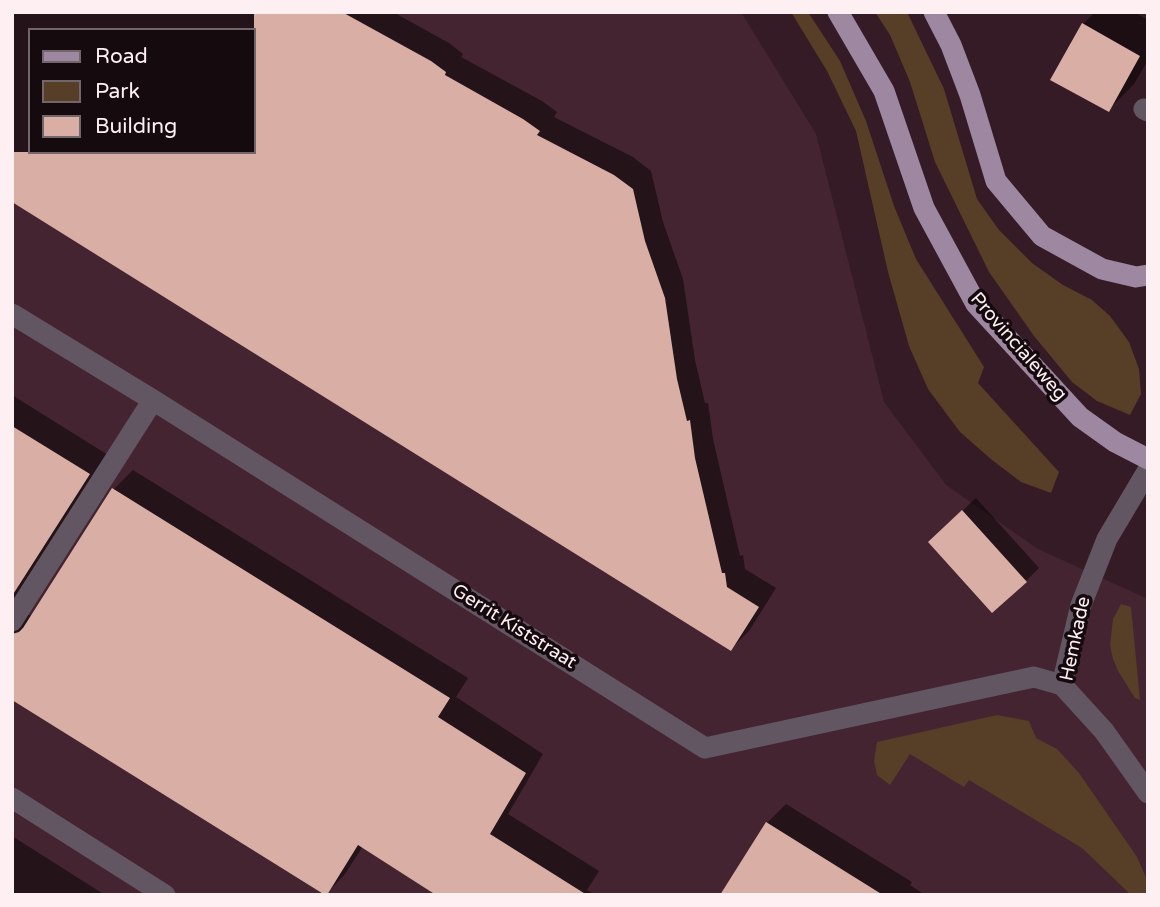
<!DOCTYPE html>
<style>
body{margin:0}
#map{position:relative;width:1160px;height:907px;overflow:hidden;background:#351b25;font-family:"Varela Round",sans-serif}
canvas{display:block}
.frame{position:absolute;inset:0;border:14px solid #feeff3;pointer-events:none}
.legend{position:absolute;left:28px;top:28px;width:228px;height:126px;box-sizing:border-box;background:#150a0e;border:2px solid #72666a;margin:0;padding:9px 12px;list-style:none;font-size:21px;color:#feeff3}
.legend li{display:flex;align-items:center;gap:14px;height:35px}
.legend b{width:35px;border:2px solid #72666a}
</style>
<div id="map">
<canvas width="1160" height="907"></canvas>
<div class="frame"></div>
<ul class="legend">
<li><b style="height:9px;background:#9e87a0"></b>Road</li>
<li><b style="height:19px;background:#563e27"></b>Park</li>
<li><b style="height:19px;background:#d9aea5"></b>Building</li>
</ul>
</div>
<script>
const ctx = document.querySelector('canvas').getContext('2d');
ctx.lineJoin = 'round';
function fill(path, color) { ctx.fillStyle = color; ctx.fill(path, 'evenodd'); }
const toPath = rows => new Path2D(rows.map(r => 'M' + r).join(''));
function strokePath(path, color, width, dash) { ctx.strokeStyle = color; ctx.lineWidth = width; ctx.lineCap = dash ? 'butt' : 'round'; ctx.setLineDash(dash || []); ctx.stroke(path); }
function label(font, color, halo, rows, align = 'center') {
  ctx.font = font + ' "Varela Round",sans-serif'; ctx.lineWidth = 7; ctx.setLineDash([]); ctx.textBaseline = 'middle'; ctx.strokeStyle = halo; ctx.fillStyle = color; for (const [text, x, y, turn = 0] of rows) {
    ctx.save(); ctx.translate(x, y); ctx.rotate((+turn || 0) * Math.PI / 180); ctx.textAlign = isNaN(turn) ? turn : align; if (halo) ctx.strokeText(text, 0, 0); ctx.fillText(text, 0, 0); ctx.restore();
  }
}
const built = toPath([
 [12,12,741,12,816,134,884,402,946,485,1038,549,1148,599,1148,895,12,895],
 [30,30,254,30,254,152,30,152]
]);
const green = toPath([
 [791,12,808,12,840,61,866,121,894,206,916,259,984,367,978,383,1059,472,1051,493,1021,482,992,460,960,432,928,389,909,346,888,272,856,131,827,71],
 [875,12,907,12,944,89,977,199,999,230,1032,263,1063,285,1092,300,1110,316,1129,342,1139,369,1141,394,1130,415,1097,401,1072,382,1034,336,989,272,935,162,910,82,890,35],
 [1121,604,1131,607,1140,700,1135,698,1118,671,1113,659,1110,645,1113,619],
 [997,715,1029,721,1036,738,1057,749,1079,773,1137,857,1148,882,1148,895,1131,895,1082,848,969,780,964,787,910,754,890,785,877,775,874,761,877,742]
]);
const shadow = toPath([
 [12,12,393,12,449,43,463,54,461,57,542,101,557,112,554,117,633,157,651,171,663,222,683,279,695,360,705,403,708,403,713,439,740,556,743,555,745,569,776,588,749,631,731,649,12,201],
 [30,30,254,30,254,152,30,152],
 [1095,12,1134,12,1148,20,1148,60,1134,84,1108,110,1083,24],
 [12,395,108,455,25,614,33,616,114,489,133,470,468,678,456,697,543,754,508,814,599,871,587,890,595,895,440,895,363,846,345,874,326,894,12,698],
 [976,498,1039,568,1026,581,943,529],
 [786,804,912,882,910,885,925,895,722,895,767,823],
 [12,836,105,895,12,895]
]);
const building = toPath([
 [254,12,342,12,431,61,446,72,445,75,523,119,540,131,537,135,614,175,633,189,645,241,665,298,677,379,687,421,690,420,695,458,722,573,725,573,727,587,759,607,731,651,12,202,12,152,254,152],
 [1082,23,1140,56,1109,112,1050,80],
 [12,426,90,474,12,596],
 [112,488,450,698,438,717,526,773,490,834,587,895,436,895,358,845,327,895,325,895,12,700,12,634,19,632,23,628],
 [962,510,1027,582,992,613,928,542],
 [766,822,883,895,720,895]
]);
const minor = toPath([
 [1144,109,1148,111],
 [12,314,153,400,705,748,1034,677,1062,685],
 [12,621,153,400],
 [1062,685,1081,605,1107,539,1148,470],
 [1062,685,1104,731,1148,793],
 [12,798,165,895]
]);
const major = toPath([
 [838,12,884,91,924,208,976,304,1080,417,1115,442,1148,459],
 [934,12,951,45,970,95,996,181,1042,236,1102,269,1136,277,1148,275]
]);
const streetNames = [
 ["Provincialeweg",1018,347,49],
 ["Gerrit Kiststraat",514,627,32],
 ["Hemkade",1076,639,-78]
];
fill(built, '#442430');
fill(green, '#563e27');
fill(shadow, '#0007');
fill(building, '#d9aea5');
strokePath(minor, '#615662', 21);
strokePath(major, '#9e87a0', 21);
label('19px', '#feeff3', '#150a0e', streetNames);
</script>
